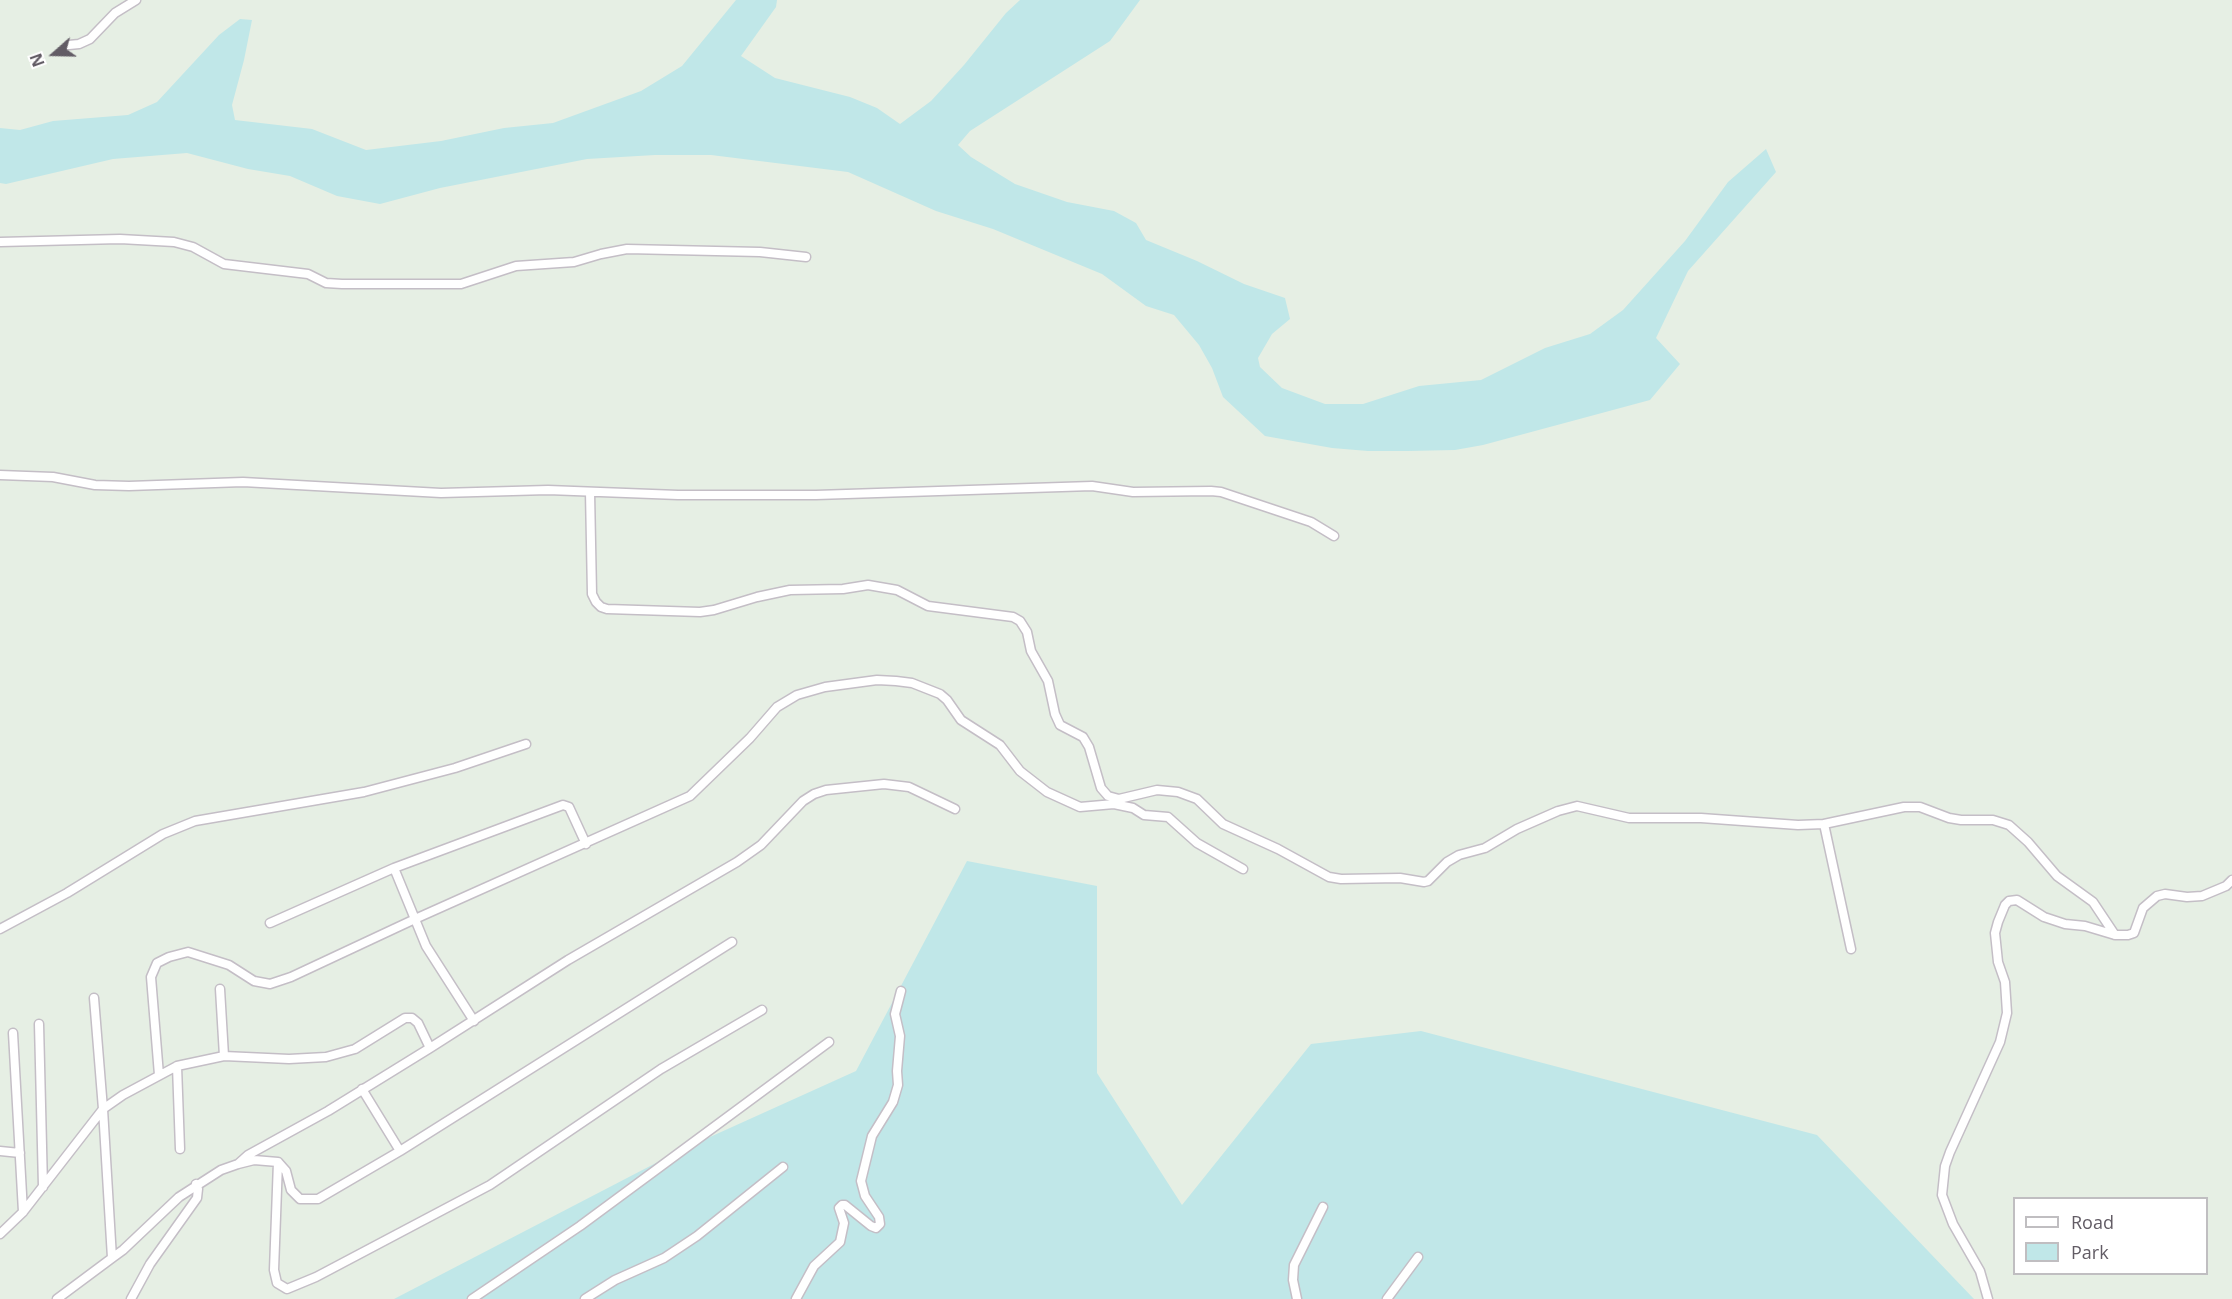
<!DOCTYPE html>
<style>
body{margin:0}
#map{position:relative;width:2232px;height:1299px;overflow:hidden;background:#e6efe4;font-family:"Open Sans",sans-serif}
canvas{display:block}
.legend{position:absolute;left:2013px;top:1197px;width:195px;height:78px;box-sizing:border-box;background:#fff;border:2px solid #c0bec1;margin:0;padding:8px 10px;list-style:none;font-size:18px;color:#625c65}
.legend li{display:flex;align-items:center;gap:12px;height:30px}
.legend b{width:30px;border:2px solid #c0bec1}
.north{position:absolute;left:24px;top:24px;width:60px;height:60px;-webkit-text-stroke:4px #fff;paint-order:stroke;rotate:250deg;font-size:16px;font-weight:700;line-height:24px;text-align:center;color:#625c65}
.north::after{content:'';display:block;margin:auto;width:21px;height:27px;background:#625c65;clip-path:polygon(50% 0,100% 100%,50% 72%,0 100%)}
</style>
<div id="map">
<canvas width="2232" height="1299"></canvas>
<ul class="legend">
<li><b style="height:8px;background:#fff"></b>Road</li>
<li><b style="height:16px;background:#c0e7e8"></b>Park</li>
</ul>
<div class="north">N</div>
</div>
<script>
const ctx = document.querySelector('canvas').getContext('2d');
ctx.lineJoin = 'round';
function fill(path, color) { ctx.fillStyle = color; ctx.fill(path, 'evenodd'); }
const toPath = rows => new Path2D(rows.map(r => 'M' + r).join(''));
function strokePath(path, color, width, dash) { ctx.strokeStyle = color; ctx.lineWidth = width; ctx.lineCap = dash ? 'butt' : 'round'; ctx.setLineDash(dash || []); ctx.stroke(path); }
const green = toPath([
 [736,0,777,0,776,7,741,56,775,78,850,97,877,108,900,124,931,101,964,65,1006,13,1020,0,1140,0,1110,41,970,131,958,145,971,157,1015,184,1067,202,1114,211,1136,223,1146,240,1197,261,1244,284,1285,298,1290,319,1272,334,1258,358,1260,367,1282,388,1325,404,1363,404,1419,386,1481,380,1545,348,1590,334,1623,310,1685,241,1728,182,1766,149,1776,172,1688,271,1656,338,1680,364,1650,400,1483,445,1455,450,1408,451,1368,451,1332,448,1265,436,1223,397,1212,368,1199,345,1174,315,1146,306,1102,274,993,229,936,211,848,172,711,155,655,155,587,159,440,188,380,204,337,196,290,176,248,169,187,153,113,159,6,184,0,183,0,128,20,130,53,121,128,115,157,102,219,35,240,19,252,20,244,60,232,105,235,120,312,129,366,150,441,141,504,128,553,123,641,91,682,66],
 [967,861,1097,886,1097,1073,1182,1205,1311,1044,1421,1031,1817,1135,1974,1299,394,1299,679,1151,856,1071]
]);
const street = toPath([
 [69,45,79,44,90,39,115,13,136,0],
 [0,242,120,239,174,242,193,247,224,264,308,274,326,283,342,284,461,284,516,266,574,262,601,254,627,249,760,252,806,257],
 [0,475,53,477,95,485,129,486,243,482,441,493,548,490,678,495,816,495,1092,486,1133,492,1211,491,1221,492,1311,522,1334,536],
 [590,492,592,594,596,602,601,607,607,609,700,612,714,610,757,597,790,590,843,589,868,585,897,590,928,606,1013,617,1020,621,1027,632,1031,651,1048,681,1055,714,1060,725,1083,737,1089,747,1101,788,1108,796,1119,799,1157,790,1178,792,1197,799,1223,824,1278,849,1329,877,1341,879,1400,878,1424,882,1428,881,1447,862,1459,855,1485,848,1517,829,1558,811,1577,806,1629,818,1701,818,1798,825,1824,824,1904,807,1920,807,1949,818,1961,820,1993,820,2009,825,2028,842,2057,876,2093,902,2115,935,2085,926,2065,924,2044,917,2017,900,2009,901,2005,905,1998,922,1995,933,1998,962,2005,982,2007,1013,2000,1042,1950,1152,1945,1166,1942,1195,1953,1224,1980,1271,1988,1299],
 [1824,824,1851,949],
 [394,868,426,946,474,1021],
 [270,923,394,868,563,805,569,807,586,844],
 [0,929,67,893,163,834,195,821,364,792,455,768,526,744],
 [2115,935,2128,935,2134,933,2143,908,2157,896,2165,894,2187,897,2202,896,2226,886,2232,880],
 [220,989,224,1056],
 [39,1024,43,1187],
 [13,1033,23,1212],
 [177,1066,180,1149],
 [159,1075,151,977,157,963,169,957,188,952,229,965,254,981,270,984,291,977,415,919,690,796,750,738,777,707,797,695,825,687,877,680,896,681,912,683,940,694,947,700,961,720,1000,745,1020,771,1047,792,1080,807,1114,804,1133,808,1144,815,1168,817,1197,843,1243,869],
 [362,1089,400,1151],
 [0,1151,20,1153],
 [278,1162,274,1270,277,1283,287,1289,316,1277,490,1185,661,1069,762,1010],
 [238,1164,248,1155,328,1111,430,1048,568,960,737,862,761,845,803,801,814,794,826,790,884,784,909,787,955,809],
 [0,1234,23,1212,103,1109,123,1095,177,1066,224,1056,289,1059,326,1057,355,1049,405,1018,412,1018,418,1023,430,1048],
 [112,1258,123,1250,179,1197,221,1170,238,1164,254,1160,278,1162,286,1171,291,1190,300,1199,318,1199,400,1151,732,942],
 [57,1299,112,1258,103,1109,94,998],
 [131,1299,150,1264,197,1198,198,1189,196,1184],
 [472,1299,580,1226,829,1042],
 [585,1299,615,1280,664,1258,697,1236,783,1167],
 [796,1299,814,1266,840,1242,844,1223,839,1208,842,1205,845,1205,871,1226,876,1228,880,1224,879,1217,865,1196,861,1181,872,1136,893,1102,898,1085,897,1071,900,1036,895,1014,901,991],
 [1297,1299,1293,1280,1294,1265,1323,1207],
 [1387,1299,1418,1257]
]);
fill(green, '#c0e7e8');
strokePath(street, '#c4bec6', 11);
strokePath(street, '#fff', 8);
</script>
